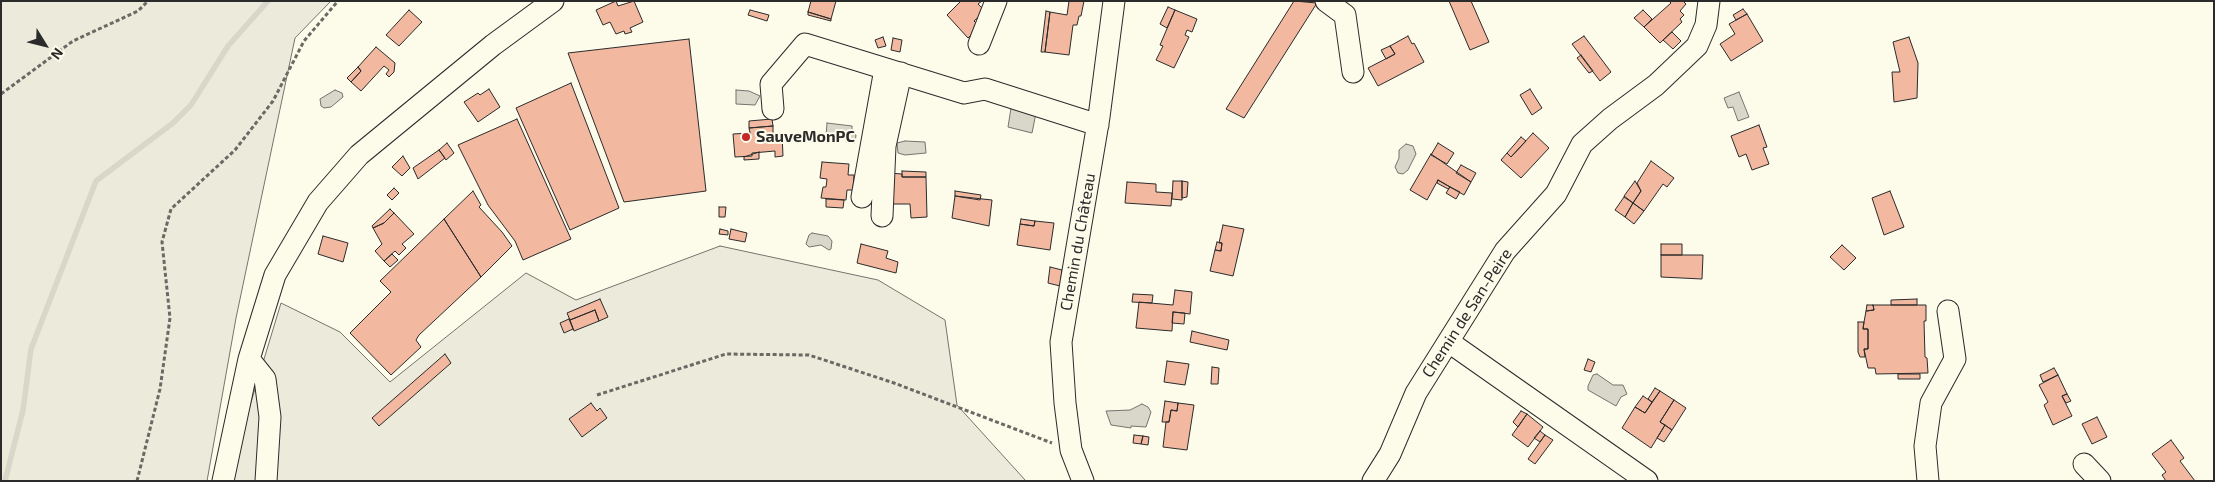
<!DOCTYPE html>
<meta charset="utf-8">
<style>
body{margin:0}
#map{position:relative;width:2215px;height:482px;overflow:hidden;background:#fdfbea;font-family:"Exo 2",sans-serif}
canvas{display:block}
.frame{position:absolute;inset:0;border:2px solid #2b2b2b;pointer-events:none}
.north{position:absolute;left:20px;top:20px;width:50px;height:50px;-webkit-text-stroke:4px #fdfbea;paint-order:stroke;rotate:126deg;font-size:14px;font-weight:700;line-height:20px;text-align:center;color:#2b2b2b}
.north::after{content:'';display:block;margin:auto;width:18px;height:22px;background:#2b2b2b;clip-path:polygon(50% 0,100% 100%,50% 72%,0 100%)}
</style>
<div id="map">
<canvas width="2215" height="482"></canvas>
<div class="frame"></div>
<div class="north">N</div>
</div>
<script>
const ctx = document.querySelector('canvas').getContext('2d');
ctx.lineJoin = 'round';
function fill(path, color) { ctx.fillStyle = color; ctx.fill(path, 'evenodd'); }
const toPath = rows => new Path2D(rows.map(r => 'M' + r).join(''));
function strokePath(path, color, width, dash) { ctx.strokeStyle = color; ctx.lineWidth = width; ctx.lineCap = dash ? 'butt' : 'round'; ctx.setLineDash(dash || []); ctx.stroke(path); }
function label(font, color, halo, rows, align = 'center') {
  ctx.font = font + ' "Exo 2",sans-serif'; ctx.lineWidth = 4; ctx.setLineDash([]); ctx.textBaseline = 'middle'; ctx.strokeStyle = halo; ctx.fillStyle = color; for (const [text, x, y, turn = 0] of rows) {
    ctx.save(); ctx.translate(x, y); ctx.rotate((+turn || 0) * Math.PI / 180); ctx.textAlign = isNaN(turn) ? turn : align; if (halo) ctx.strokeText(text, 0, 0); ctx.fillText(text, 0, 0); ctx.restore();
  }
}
const green = toPath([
 [1,1,331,1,295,38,236,318,207,481,1,481,1,1],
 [720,246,878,280,945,320,957,405,1026,481,233,481,235,455,281,303,340,332,390,382,526,273,576,300,720,246]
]);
const water = toPath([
 [335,90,342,93,343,97,331,107,324,108,321,106,320,99,335,90],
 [736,90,749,91,760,96,755,105,736,104,736,90],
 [1739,92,1749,117,1738,121,1733,107,1728,108,1724,98,1739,92],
 [1011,108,1036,113,1032,133,1008,127,1011,108],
 [827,123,852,126,852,133,856,135,855,143,846,142,845,138,826,136,827,123],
 [905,141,925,142,926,153,905,155,898,153,897,143,905,141],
 [1406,144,1413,146,1416,154,1408,170,1403,174,1398,173,1395,167,1399,158,1399,150,1406,144],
 [812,233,828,236,832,241,831,249,829,250,821,245,809,247,806,244,809,235,812,233],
 [1597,374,1613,385,1623,385,1627,394,1621,397,1616,406,1588,390,1588,386,1593,375,1597,374],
 [1142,404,1148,407,1151,412,1146,427,1131,426,1131,428,1111,425,1106,411,1130,410,1142,404]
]);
const stream = toPath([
 [5,481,23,410,31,349,96,181,173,123,191,105,228,46,268,1]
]);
const building = toPath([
 [616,1,618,6,634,1,643,22,630,28,632,32,625,34,624,31,616,34,610,22,603,25,596,10,616,1],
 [811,1,836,1,831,19,808,12,811,1],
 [961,1,982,1,978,4,985,11,974,21,980,27,968,38,947,15,961,1],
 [1069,1,1084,1,1081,16,1079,16,1077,25,1073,25,1069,55,1045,52,1050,12,1067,15,1069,1],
 [1294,1,1317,3,1244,118,1226,109,1294,1],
 [1449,1,1471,1,1489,42,1470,50,1449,1],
 [1669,1,1683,1,1686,4,1680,11,1684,15,1680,19,1682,22,1660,43,1644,27,1671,3,1669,1],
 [1168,7,1175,10,1167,28,1160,24,1168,7],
 [1743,9,1747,14,1736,20,1733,15,1743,9],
 [409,10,422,22,399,46,386,35,409,10],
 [750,10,769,15,767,21,748,15,750,10],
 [1175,10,1197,19,1192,32,1187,30,1185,35,1189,37,1174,68,1156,60,1163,46,1160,45,1175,10],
 [1643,10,1652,19,1644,27,1634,18,1643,10],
 [1046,11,1050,12,1045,52,1041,52,1046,11],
 [808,12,831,19,831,21,808,15,808,12],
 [1747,14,1763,41,1731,61,1720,44,1735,34,1729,24,1747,14],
 [1672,32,1681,41,1673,49,1663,40,1672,32],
 [1408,36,1412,44,1414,43,1424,62,1378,86,1368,68,1395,54,1390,46,1408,36],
 [1584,36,1611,72,1600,81,1572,44,1584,36],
 [883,37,886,46,878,48,875,40,883,37],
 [1909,37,1918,63,1917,98,1894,102,1892,72,1900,72,1893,42,1909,37],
 [893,38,902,40,900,52,891,50,893,38],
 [689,39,706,191,624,202,568,53,689,39],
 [1390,46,1395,54,1386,59,1381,50,1390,46],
 [376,47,395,63,394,72,389,77,386,74,389,70,384,66,361,91,351,82,361,71,358,67,376,47],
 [1581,55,1593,71,1589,73,1577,58,1581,55],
 [358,67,361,71,351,82,347,78,358,67],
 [571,83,619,208,570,230,516,108,571,83],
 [489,89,500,107,478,122,464,102,478,93,480,95,489,89],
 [1530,89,1542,108,1532,115,1520,95,1530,89],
 [517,119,571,239,523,260,515,241,488,205,458,145,517,119],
 [772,119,773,126,749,128,749,121,772,119],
 [1759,125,1767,147,1763,148,1769,164,1752,170,1746,154,1739,157,1731,136,1759,125],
 [773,126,773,134,782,134,783,156,775,157,775,151,752,153,752,156,735,157,733,134,750,133,749,128,773,126],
 [750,133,750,140,742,141,742,134,750,133],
 [1533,133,1549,148,1521,178,1501,160,1507,153,1511,157,1533,133],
 [1521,137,1526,141,1511,157,1507,153,1521,137],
 [447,143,454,153,446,160,439,150,447,143],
 [1438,143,1454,153,1447,164,1431,155,1438,143],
 [439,150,445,158,418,179,413,168,439,150],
 [759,152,759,159,744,160,744,157,759,152],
 [1431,154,1471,182,1464,195,1438,180,1427,200,1410,190,1431,154],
 [403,156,410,168,402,176,392,167,403,156],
 [1651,161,1674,178,1667,187,1663,184,1644,211,1633,203,1641,191,1637,183,1651,161],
 [822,162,849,164,848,175,854,175,853,190,847,190,846,200,821,198,823,187,826,187,827,179,820,178,822,162],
 [1461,165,1476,173,1471,182,1456,173,1461,165],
 [902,171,926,172,926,177,902,177,902,171],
 [889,173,902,174,902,177,926,177,927,217,911,218,910,204,890,204,889,173],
 [1438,180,1450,187,1448,189,1437,183,1438,180],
 [1173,181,1182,181,1182,200,1172,199,1173,181],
 [1182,181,1188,182,1187,197,1182,198,1182,181],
 [1635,181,1641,191,1633,203,1624,196,1635,181],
 [1127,182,1156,184,1156,192,1172,193,1171,206,1125,203,1127,182],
 [1450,187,1460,192,1456,199,1446,193,1450,187],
 [394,188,399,193,392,200,387,195,394,188],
 [473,191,481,205,479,207,502,232,512,246,481,277,444,219,473,191],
 [955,191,981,195,980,200,955,196,955,191],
 [1890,191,1904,227,1884,235,1872,198,1890,191],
 [955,196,992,200,989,226,952,218,955,196],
 [1624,197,1633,203,1625,217,1615,210,1624,197],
 [826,199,844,200,843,208,826,207,826,199],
 [1633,203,1644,211,1634,224,1625,217,1633,203],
 [719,207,726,207,725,217,719,217,719,207],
 [390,209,394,213,384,223,373,228,372,226,390,209],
 [394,213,414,234,402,244,406,248,399,255,395,251,384,261,375,251,382,244,373,228,384,223,394,213],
 [444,219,481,277,419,335,416,340,421,347,391,375,350,333,391,292,380,281,444,219],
 [1021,219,1035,221,1034,226,1020,224,1021,219],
 [1035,221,1054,223,1050,250,1017,245,1020,224,1034,226,1035,221],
 [1223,225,1244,229,1233,276,1210,271,1215,250,1221,251,1222,243,1219,243,1223,225],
 [720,229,728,231,728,235,719,234,720,229],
 [731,229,747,233,745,242,729,239,731,229],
 [323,236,348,243,343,262,318,254,323,236],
 [1217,242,1222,243,1221,251,1215,250,1217,242],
 [861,244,888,251,886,258,898,262,896,273,857,263,861,244],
 [1661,244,1682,244,1682,255,1661,255,1661,244],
 [1842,245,1856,258,1844,270,1830,257,1842,245],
 [392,254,398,260,390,267,384,261,392,254],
 [1661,255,1703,255,1702,279,1661,277,1661,255],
 [1050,267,1062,270,1060,286,1048,283,1050,267],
 [1175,290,1192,292,1190,314,1173,312,1172,331,1136,328,1139,302,1173,305,1175,290],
 [1133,294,1153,295,1152,303,1132,302,1133,294],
 [600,299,608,317,599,321,595,310,570,320,567,313,600,299],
 [1917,299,1917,305,1891,305,1891,300,1917,299],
 [1867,305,1873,305,1874,310,1866,311,1867,305],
 [1873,305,1926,305,1926,321,1924,321,1925,357,1927,358,1928,373,1876,374,1875,368,1868,368,1864,349,1868,349,1868,329,1863,329,1864,322,1866,311,1874,310,1873,305],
 [595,310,599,321,574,331,570,320,595,310],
 [1173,312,1185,313,1184,324,1172,323,1173,312],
 [569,319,573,329,564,333,560,323,569,319],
 [1858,322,1864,322,1863,329,1868,329,1868,349,1864,349,1865,357,1860,357,1858,352,1858,322],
 [1192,331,1229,340,1227,350,1190,342,1192,331],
 [445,354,451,363,379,426,372,418,445,354],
 [1588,359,1595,362,1591,372,1584,370,1588,359],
 [1167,361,1189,364,1185,385,1164,382,1167,361],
 [1212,367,1219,368,1218,384,1211,384,1212,367],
 [2054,368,2058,375,2043,382,2040,375,2054,368],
 [1898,374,1920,374,1920,379,1898,379,1898,374],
 [2058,375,2067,394,2062,396,2072,416,2053,425,2044,405,2048,402,2039,385,2058,375],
 [1655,388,1660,391,1652,402,1648,399,1655,388],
 [1660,391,1674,400,1660,422,1665,425,1651,448,1622,428,1635,407,1645,413,1660,391],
 [2067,394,2071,401,2066,403,2062,396,2067,394],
 [1643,396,1652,402,1645,413,1635,407,1643,396],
 [1674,400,1686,408,1672,430,1660,422,1674,400],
 [1165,401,1178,403,1177,411,1171,410,1169,422,1162,422,1165,401],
 [591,403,597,411,600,408,607,418,582,437,569,419,591,403],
 [1178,403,1194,405,1187,450,1163,447,1166,422,1169,422,1171,410,1177,411,1178,403],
 [1521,411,1527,414,1518,427,1513,422,1521,411],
 [1527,414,1543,427,1528,447,1512,435,1527,414],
 [2097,417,2107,437,2092,444,2082,424,2097,417],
 [1665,425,1672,430,1664,442,1657,438,1665,425],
 [1540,431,1545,435,1540,442,1534,438,1540,431],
 [1134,435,1143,436,1141,444,1133,443,1134,435],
 [1545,435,1553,440,1535,464,1528,459,1545,435],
 [1143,436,1149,437,1148,445,1141,444,1143,436],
 [2171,440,2184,458,2180,461,2195,481,2166,481,2162,475,2166,472,2152,454,2171,440]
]);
const path = toPath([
 [1,94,73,41,138,11,148,1],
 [597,395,726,354,809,355,894,383,1052,443],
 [137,481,160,389,170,318,162,242,171,209,235,150,273,101,304,41,338,1]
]);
const minor = toPath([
 [1326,1,1345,15,1353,72],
 [979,44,996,1],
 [773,109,771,84,805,44,964,93,985,89,1098,125],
 [862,197,885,69],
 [882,216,885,146,901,73],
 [1449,342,1647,481],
 [249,359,265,379,270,417,266,481],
 [2084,464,2100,481],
 [223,481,249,359,275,275,318,202,359,155,493,45,553,1],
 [1083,481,1071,450,1065,403,1061,342,1099,117,1114,1],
 [1373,481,1390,454,1416,393,1505,251,1556,194,1582,144,1610,119,1656,85,1697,46,1706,25,1709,1],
 [1928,481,1925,446,1931,403,1955,359,1948,311]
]);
const markers = [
 [746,137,5,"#c62828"]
];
const poiNames = [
 ["SauveMonPC",756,137]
];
const streetNames = [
 ["Chemin du Château",1078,242,-80],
 ["Chemin de San-Peire",1467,313,-57]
];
fill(green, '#ecebdb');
strokePath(green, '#74746e', 1);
fill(water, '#d8d7c9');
strokePath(water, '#74746e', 1);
strokePath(stream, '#d8d7c9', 5.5);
fill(building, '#f2b8a0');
strokePath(building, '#2b2b2b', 1);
strokePath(minor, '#2b2b2b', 23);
strokePath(path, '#6a6964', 3, [4, 2.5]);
strokePath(minor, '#fdfbea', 21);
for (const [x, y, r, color] of markers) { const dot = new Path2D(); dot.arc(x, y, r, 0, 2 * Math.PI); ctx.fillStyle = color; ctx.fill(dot); strokePath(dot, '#fdfbea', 2); }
label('bold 16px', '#2b2b2b', '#fdfbea', poiNames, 'left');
label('16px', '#2b2b2b', '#fdfbea', streetNames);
</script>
